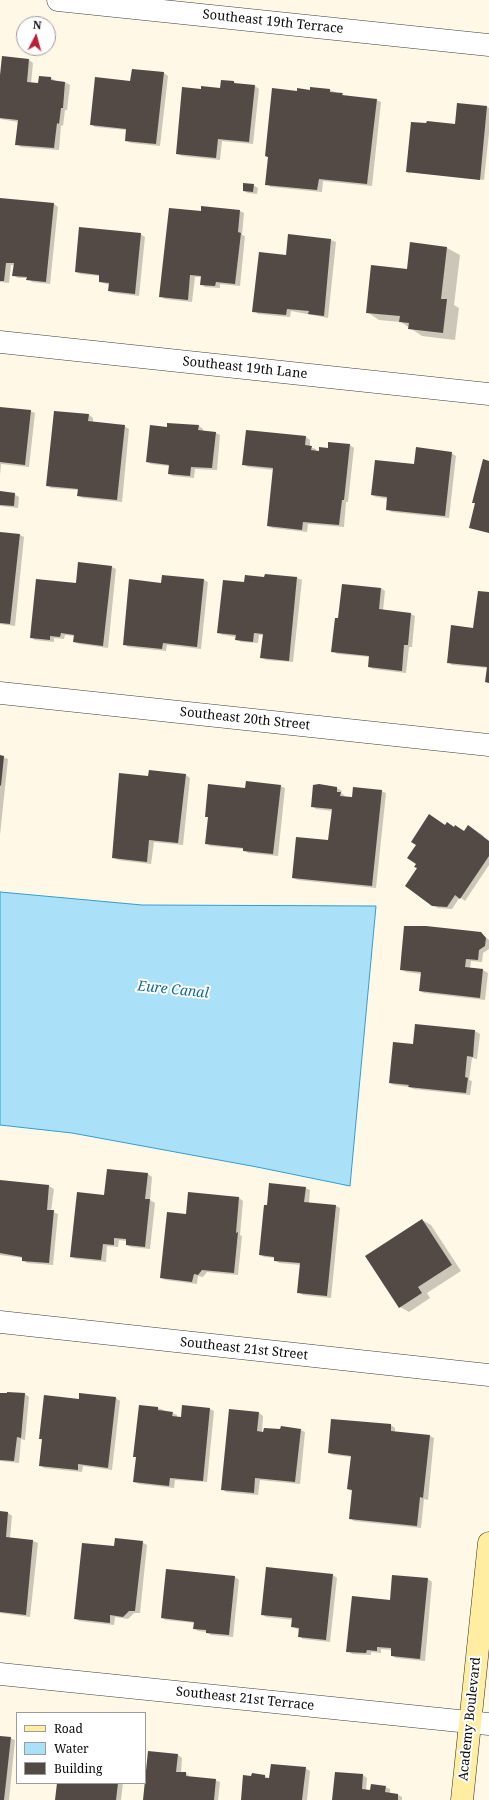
<!DOCTYPE html>
<style>
body{margin:0}
#map{position:relative;width:489px;height:1800px;overflow:hidden;background:#fff8e7;font-family:"Noto Serif",serif}
canvas{display:block}
.legend{position:absolute;left:16px;top:1712px;width:130px;height:72px;box-sizing:border-box;background:#fff;border:1px solid #9d9d9d;margin:0;padding:5px 7px;list-style:none;font-size:12px;color:#0a0a0a}
.legend li{display:flex;align-items:center;gap:8px;height:20px}
.legend b{width:20px;border:1px solid #9d9d9d}
.north{position:absolute;left:16px;top:16px;width:40px;height:40px;box-sizing:border-box;background:#fff;border:1px solid #9d9d9d;border-radius:50%;rotate:6deg;font-size:11px;font-weight:700;line-height:16px;text-align:center;color:#0a0a0a}
.north::after{content:'';display:block;margin:auto;width:14px;height:18px;background:#bc1f34;clip-path:polygon(50% 0,100% 100%,50% 72%,0 100%)}
</style>
<div id="map">
<canvas width="489" height="1800"></canvas>
<ul class="legend">
<li><b style="height:5px;background:#ffeda2"></b>Road</li>
<li><b style="height:11px;background:#aae1f8"></b>Water</li>
<li><b style="height:11px;background:#534a46"></b>Building</li>
</ul>
<div class="north">N</div>
</div>
<script>
const ctx = document.querySelector('canvas').getContext('2d');
ctx.lineJoin = 'round';
function fill(path, color) { ctx.fillStyle = color; ctx.fill(path, 'evenodd'); }
const toPath = rows => new Path2D(rows.map(r => 'M' + r).join(''));
function strokePath(path, color, width, dash) { ctx.strokeStyle = color; ctx.lineWidth = width; ctx.lineCap = dash ? 'butt' : 'round'; ctx.setLineDash(dash || []); ctx.stroke(path); }
function label(font, color, halo, rows, align = 'center') {
  ctx.font = font + ' "Noto Serif",serif'; ctx.lineWidth = 4; ctx.setLineDash([]); ctx.textBaseline = 'middle'; ctx.strokeStyle = halo; ctx.fillStyle = color; for (const [text, x, y, turn = 0] of rows) {
    ctx.save(); ctx.translate(x, y); ctx.rotate((+turn || 0) * Math.PI / 180); ctx.textAlign = isNaN(turn) ? turn : align; if (halo) ctx.strokeText(text, 0, 0); ctx.fillText(text, 0, 0); ctx.restore();
  }
}
const water = toPath([
 [0,892,142,905,376,906,350,1186,257,1167,72,1133,0,1125,0,892]
]);
const shadow = toPath([
 [29,60,33,63,31,84,39,84,40,77,51,78,56,81,65,82,70,85,67,110,65,110,63,126,61,125,59,150,21,147,16,144,18,122,0,119,0,85],
 [164,73,168,76,160,146,131,143,126,141,127,130,95,127,91,124,131,82],
 [234,82,238,85,255,86,259,89,253,144,222,141,220,160,182,156,177,154,202,90,221,89],
 [311,88,330,90,347,97,376,100,381,102,372,186,323,181,322,192,271,187,266,184,269,158,266,156],
 [487,107,489,108,489,133,484,180,410,172,410,174,407,172,456,125],
 [253,185,258,188,257,194,248,193,244,191],
 [0,199,54,204,58,207,50,284,32,282,28,278,18,278,13,275,14,265,11,265,9,283,0,282],
 [202,207,240,211,244,213,242,235,245,236,240,286,220,284,220,288,205,287,201,284,201,277,195,277,192,302,165,299,160,296,201,212],
 [140,234,145,237,139,296,114,293,109,291,110,285,100,282,100,276,80,274,76,272],
 [289,235,331,240,336,242,328,318,291,311,290,317,258,314,254,311,287,256],
 [411,244,447,248,460,255,454,305,459,308,455,340,422,336,401,322,379,320,367,312,408,270],
 [0,408,30,411,35,413,29,467,1,464,0,476],
 [55,412,89,415,93,418,93,423,124,426,129,429,122,502,83,498,78,496,79,490,51,488,47,485],
 [199,426,203,429,203,431,216,433,220,435,217,470,195,469,194,478,173,476,169,474,169,466,151,464,147,462,168,428],
 [306,437,310,440,310,447,316,449,316,452,350,445,354,448,348,502,346,502,344,527,308,524,307,532,272,528,268,526,273,470,248,467,243,464],
 [451,453,456,456,449,518,392,512,387,509,388,499,376,497,372,495,415,465],
 [0,492,14,494,19,497,18,508,0,506],
 [0,533,20,535,24,537,15,626,0,624],
 [112,567,116,569,108,648,79,644,74,642,75,636,65,635,64,639,54,638,54,642,35,640,31,637,77,585],
 [266,575,297,578,302,580,293,662,266,660,261,657,264,635,259,635,258,643,241,642,236,639,236,637,223,635,218,633,245,584,265,578],
 [204,580,208,582,201,649,167,645,166,651,128,647,124,644,162,584],
 [381,588,385,591,383,611,411,614,415,616,412,647,409,647,406,673,373,669,369,667,370,657,337,654,333,651,339,619],
 [489,593,489,683,486,682,488,668,452,665,448,662,474,629],
 [0,756,8,759,0,835],
 [186,775,190,778,183,845,154,842,151,864,118,860,113,857,149,777],
 [319,785,337,788,342,791,341,793,345,796,345,798,353,798,381,791,386,793,376,888,298,880,293,878,329,841,333,811,316,809,312,806],
 [280,786,285,788,278,856,248,853,244,849,210,846,206,843,209,818,206,816],
 [446,826,465,832,469,826,484,836,482,838,489,842,489,865,465,901,460,897,452,909,438,908,433,905],
 [481,933,489,940,489,949,483,953,482,962,471,961,470,969,483,970,488,973,485,1000,424,993,420,991,421,974,406,972,401,969],
 [416,1025,475,1031,480,1034,477,1059,472,1058,469,1080,472,1081,470,1095,414,1089,409,1087,394,1085,390,1083,414,1045],
 [148,1174,152,1177,150,1200,155,1203,150,1249,131,1247,127,1245,127,1241,119,1240,118,1247,107,1246,106,1262,76,1259,71,1257,105,1196],
 [0,1181,49,1186,54,1189,51,1211,58,1214,53,1265,27,1263,23,1260,23,1258,0,1255],
 [305,1188,310,1190,309,1203,336,1206,340,1208,331,1298,303,1295,298,1292,301,1265,279,1263,275,1260,275,1258,264,1257,260,1254,268,1206],
 [239,1198,243,1201,240,1235,242,1236,238,1275,207,1272,203,1277,198,1276,197,1284,166,1280,161,1278,187,1215],
 [422,1220,431,1225,461,1271,427,1293,430,1298,409,1312,400,1307],
 [0,1393,25,1394,29,1397,25,1440,21,1439,19,1463,0,1461],
 [116,1398,120,1401,112,1470,83,1466,82,1472,44,1468,40,1465,43,1440,40,1439,80,1400],
 [158,1408,172,1413,177,1415,177,1417,181,1418,210,1409,214,1411,207,1482,175,1480,174,1488,139,1484,134,1482,137,1458,134,1456],
 [259,1413,263,1416,262,1433,301,1430,305,1432,300,1484,260,1480,258,1495,226,1492,222,1489],
 [391,1425,395,1428,395,1433,430,1436,434,1438,428,1500,424,1499,421,1528,354,1521,350,1518,352,1491,348,1489,352,1457,333,1455,329,1453],
 [0,1512,8,1513,12,1516,10,1538,33,1541,38,1543,30,1617,0,1613],
 [142,1542,147,1545,140,1613,134,1613,128,1619,115,1617,114,1625,79,1621,75,1618,115,1547],
 [333,1575,337,1578,330,1642,303,1639,299,1636,299,1630,293,1627,293,1620,266,1617,262,1614],
 [235,1577,239,1580,233,1637,211,1635,207,1632,198,1631,194,1628,195,1623,166,1620,162,1618],
 [428,1579,432,1582,425,1661,396,1658,392,1655,392,1650,381,1649,381,1653,371,1652,371,1655,352,1654,348,1651],
 [0,1737,10,1738,15,1740,9,1800,0,1800],
 [149,1752,178,1755,182,1758,181,1773,186,1773,190,1777,215,1780,220,1782,218,1800,144,1800],
 [305,1768,310,1771,307,1800,242,1800,265,1776,270,1779],
 [336,1773,363,1775,367,1778,366,1791,385,1787,390,1789,390,1794,398,1795,402,1797,402,1800,333,1800],
 [58,1783,123,1783,121,1800,56,1800]
]);
const building = toPath([
 [2,56,29,59,27,82,38,83,39,76,51,77,51,80,65,82,63,108,61,108,59,124,57,123,54,148,15,145,18,120,0,118,0,75],
 [132,69,164,72,156,144,125,141,126,129,90,125,95,77,130,81],
 [221,80,234,81,234,83,255,85,249,142,218,139,216,158,176,154,182,87,201,89,201,86,220,88],
 [310,87,330,89,330,92,343,93,342,95,377,99,367,184,319,179,317,190,265,185,268,157,265,156,272,88,297,91,297,88,310,90],
 [457,103,487,106,480,180,406,172,411,122,426,123,427,121,455,124],
 [243,183,254,184,253,192,243,191],
 [0,198,54,203,46,282,26,280,27,277,12,276,14,263,6,263,4,281,0,281],
 [201,206,240,210,238,232,241,233,235,284,216,282,215,286,200,285,201,276,190,275,188,300,159,297,169,208,201,211],
 [79,227,141,233,135,294,108,291,109,283,99,282,99,275,75,272],
 [288,234,331,239,324,316,308,314,309,311,287,309,286,315,252,312,259,252,286,255],
 [410,242,447,247,441,299,447,299,443,333,408,329,409,323,399,322,400,316,366,313,371,265,407,269],
 [0,407,31,410,25,465,0,462],
 [54,411,89,414,88,421,125,425,117,500,77,496,78,489,46,486],
 [167,423,199,425,198,430,216,432,212,468,191,467,190,476,168,474,169,465,146,462,150,425,167,427],
 [246,430,306,436,305,445,312,446,311,450,319,451,319,447,328,448,328,442,350,444,344,500,342,500,339,525,303,522,302,530,267,526,273,468,242,465],
 [416,447,452,452,445,516,386,510,387,497,371,495,375,460,414,464],
 [483,459,489,461,489,533,469,528,475,503,472,503],
 [0,491,15,493,14,506,0,505],
 [0,532,20,534,10,624,0,623],
 [78,562,112,566,103,646,73,642,74,635,61,633,60,637,50,636,50,640,30,638,36,579,76,583],
 [265,574,297,577,289,661,260,658,263,634,254,633,253,642,235,640,236,635,217,633,223,580,244,582,245,575,264,577],
 [162,575,204,579,197,647,163,643,162,649,123,645,129,579,161,583],
 [342,584,381,588,379,609,411,613,408,645,404,645,402,671,368,667,369,656,331,652,335,618,338,618],
 [478,591,489,592,489,683,485,682,487,667,447,663,451,625,473,628],
 [0,755,4,756,1,786,0,785],
 [149,770,186,774,178,843,149,840,147,862,112,858,119,773,148,776],
 [246,781,281,785,273,854,243,851,243,848,205,844,208,817,205,817,208,784,245,788],
 [319,784,337,787,337,792,341,792,340,796,352,797,353,787,382,790,372,886,292,878,296,837,328,840,332,809,311,807,313,785],
 [429,814,445,825,447,822,454,827,455,825,464,831,468,825,489,841,489,856,460,899,455,895,447,907,432,906,405,886,417,868,414,867,416,864,407,858,416,845,411,842],
 [404,926,426,926,481,932,486,938,485,946,479,950,478,960,466,959,465,967,483,969,480,998,419,991,421,972,400,970],
 [415,1024,475,1030,473,1057,467,1056,465,1077,468,1078,466,1093,408,1087,409,1085,389,1083,393,1042,413,1044],
 [107,1169,148,1173,145,1199,150,1199,145,1247,126,1245,126,1239,114,1238,114,1245,103,1244,101,1260,70,1257,77,1192,104,1195],
 [0,1180,49,1185,47,1210,54,1210,49,1263,22,1261,22,1257,0,1253],
 [269,1183,306,1187,304,1202,336,1205,327,1296,297,1293,300,1263,274,1261,274,1257,259,1255,264,1205,267,1205],
 [188,1192,239,1197,236,1233,238,1232,234,1273,202,1270,198,1275,194,1274,192,1282,160,1278,167,1212,186,1214],
 [422,1219,452,1265,418,1287,422,1293,399,1308,365,1256],
 [7,1392,25,1393,21,1438,17,1437,14,1461,0,1460,0,1393,7,1393],
 [79,1393,116,1397,108,1468,78,1464,78,1470,39,1466,42,1439,39,1439,44,1395,79,1399],
 [139,1405,158,1407,158,1410,173,1412,172,1416,181,1417,182,1405,210,1408,203,1481,170,1478,169,1486,133,1482,136,1457,133,1457],
 [229,1409,259,1412,257,1431,263,1432,264,1428,280,1429,281,1426,301,1429,295,1482,255,1478,254,1493,221,1490],
 [331,1419,391,1424,391,1431,430,1435,423,1498,420,1497,417,1526,349,1519,352,1490,347,1489,351,1456,328,1453],
 [0,1511,8,1512,6,1537,33,1540,26,1615,0,1612],
 [115,1538,143,1541,135,1611,129,1611,123,1617,110,1615,110,1623,74,1619,82,1543,114,1546],
 [266,1567,333,1574,326,1640,298,1637,299,1628,291,1627,292,1618,261,1615],
 [166,1569,235,1576,229,1635,206,1633,206,1630,193,1629,194,1622,161,1618],
 [392,1575,428,1578,420,1659,391,1656,391,1648,377,1647,377,1651,367,1650,366,1653,346,1652,352,1596,390,1600],
 [0,1736,11,1737,4,1800,0,1800],
 [148,1751,178,1754,176,1772,186,1772,186,1776,216,1779,214,1800,143,1800],
 [271,1764,306,1767,302,1800,241,1800,243,1775,251,1776,252,1773,265,1775,265,1778,269,1778],
 [335,1772,363,1774,362,1789,370,1790,371,1784,386,1786,385,1792,398,1794,398,1800,332,1800],
 [57,1783,118,1783,116,1800,55,1800]
]);
const street = toPath([
 [58,0,489,45],
 [0,342,489,394],
 [0,693,489,745],
 [0,1322,489,1375],
 [0,1674,489,1724]
]);
const secondary = toPath([
 [462,1800,489,1543]
]);
const streetNames = [
 ["Southeast 19th Terrace",273,22,6],
 ["Southeast 19th Lane",245,368,6],
 ["Southeast 20th Street",245,719,6],
 ["Southeast 21st Street",244,1349,6],
 ["Southeast 21st Terrace",245,1699,6],
 ["Academy Boulevard",470,1719,-84]
];
const waterNames = [
 ["Eure Canal",173,990,6]
];
fill(water, '#aae1f8');
strokePath(water, '#2f9ed1', 1);
fill(shadow, '#0003');
fill(building, '#534a46');
strokePath(street, '#3d3d3d', 23);
strokePath(secondary, '#2c2c2c', 23);
strokePath(street, '#fff', 22);
strokePath(secondary, '#ffeda2', 22);
label('13px', '#0a0a0a', '#fff', streetNames);
label('italic 14px', '#116c9d', '#fff', waterNames);
</script>
